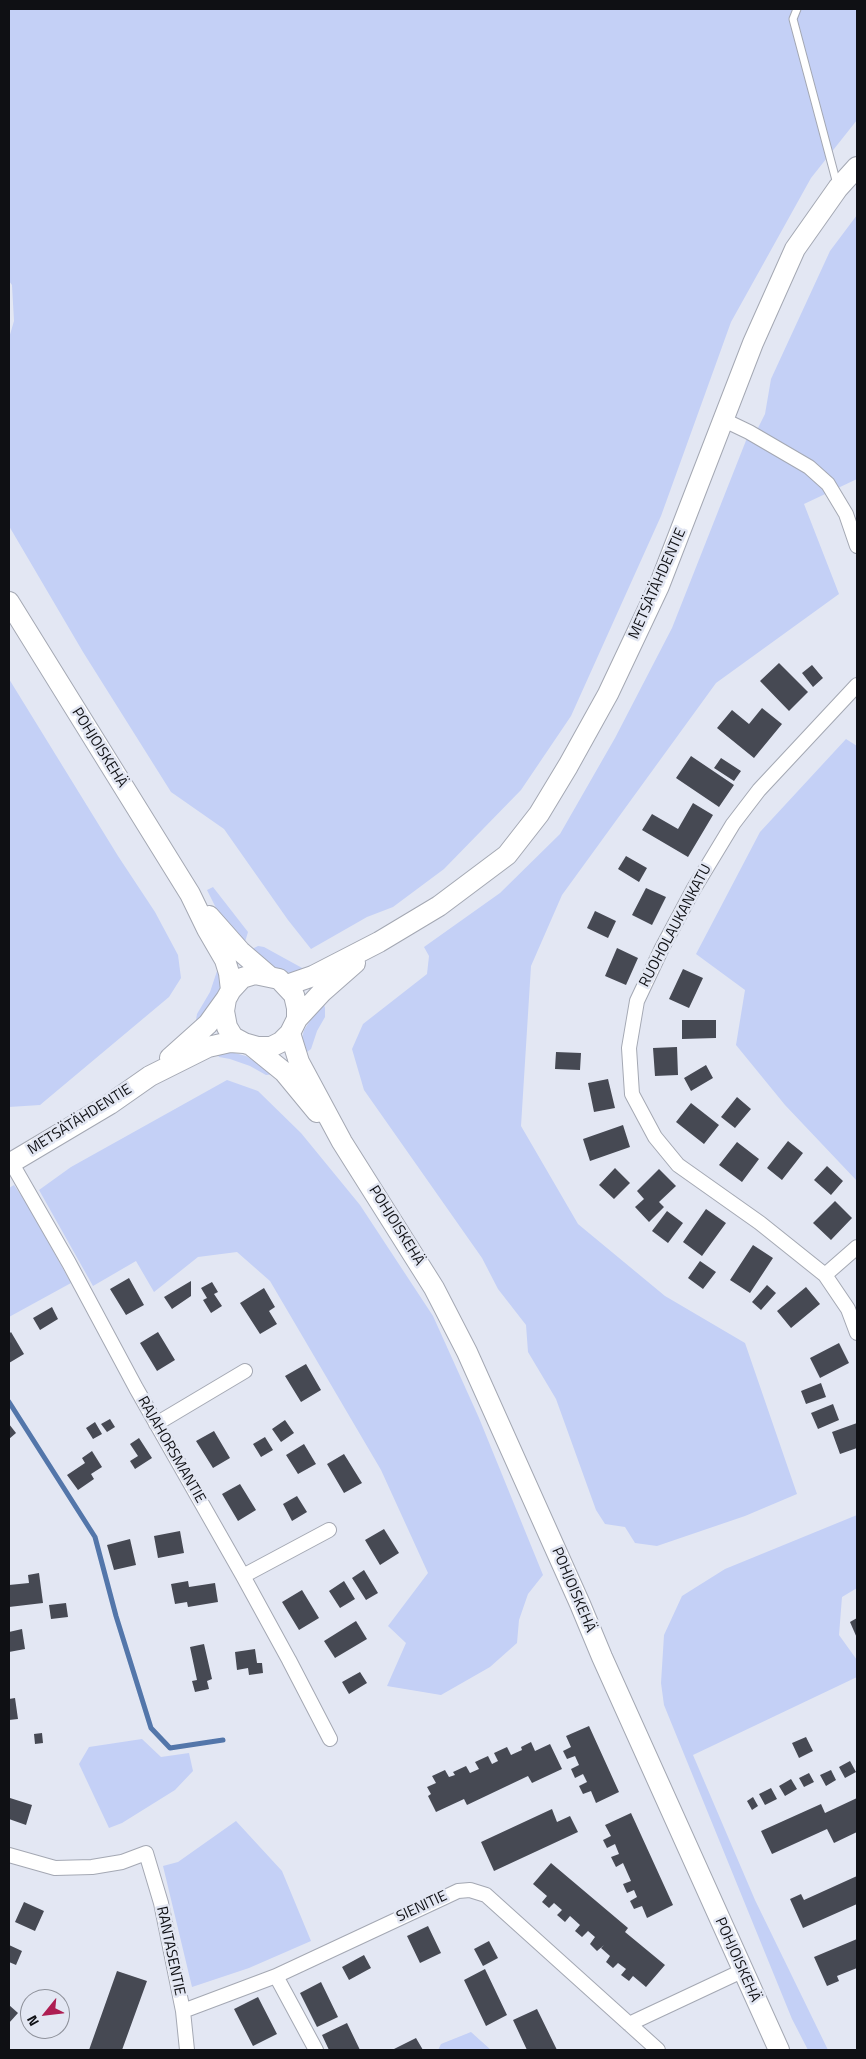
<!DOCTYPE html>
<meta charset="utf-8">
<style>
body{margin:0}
#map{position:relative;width:866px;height:2059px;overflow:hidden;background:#e3e7f3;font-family:"Titillium Web",sans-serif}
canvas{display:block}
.frame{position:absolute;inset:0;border:10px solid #0f1014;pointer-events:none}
.north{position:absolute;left:20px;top:1989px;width:50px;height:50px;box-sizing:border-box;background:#e3e7f3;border:1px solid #8e919a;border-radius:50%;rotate:241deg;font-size:14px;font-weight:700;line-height:20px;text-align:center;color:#0f1014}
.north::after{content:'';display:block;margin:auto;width:18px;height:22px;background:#ae1e52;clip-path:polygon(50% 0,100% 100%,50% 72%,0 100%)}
</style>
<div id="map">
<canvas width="866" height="2059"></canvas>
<div class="frame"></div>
<div class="north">N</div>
</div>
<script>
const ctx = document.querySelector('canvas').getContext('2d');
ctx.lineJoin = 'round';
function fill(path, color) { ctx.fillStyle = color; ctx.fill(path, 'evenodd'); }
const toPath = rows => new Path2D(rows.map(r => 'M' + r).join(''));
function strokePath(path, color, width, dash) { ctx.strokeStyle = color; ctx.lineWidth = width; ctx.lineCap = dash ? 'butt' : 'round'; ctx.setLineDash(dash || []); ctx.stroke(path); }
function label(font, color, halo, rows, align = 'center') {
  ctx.font = font + ' "Titillium Web",sans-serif'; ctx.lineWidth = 5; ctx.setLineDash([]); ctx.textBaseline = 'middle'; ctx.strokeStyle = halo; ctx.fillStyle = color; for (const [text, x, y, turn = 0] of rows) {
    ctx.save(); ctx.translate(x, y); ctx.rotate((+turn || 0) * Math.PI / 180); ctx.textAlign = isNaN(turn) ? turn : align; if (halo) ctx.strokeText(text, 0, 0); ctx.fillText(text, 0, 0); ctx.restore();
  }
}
const green = toPath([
 [9,9,857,9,857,120,811,178,731,322,661,516,571,716,521,790,444,869,393,907,367,917,311,949,288,920,224,829,171,792,83,652,9,526,9,338,14,321,12,285,9,281],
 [857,215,857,479,804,504,839,594,716,683,562,895,531,966,521,1126,578,1224,665,1296,745,1343,797,1494,745,1516,657,1546,635,1543,625,1527,605,1524,596,1510,556,1399,528,1352,526,1325,498,1289,482,1258,364,1090,352,1049,363,1024,427,974,429,956,424,947,500,893,560,834,615,738,672,628,747,438,757,430,765,414,771,379,830,251],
 [9,679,118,856,155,912,178,955,181,978,169,997,40,1105,9,1107],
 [846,739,857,746,857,1181,785,1105,736,1045,745,990,696,954,760,832],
 [213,887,248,932,245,942,218,912,207,890],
 [258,946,264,947,304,969,292,974,270,965,250,950],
 [221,968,221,986,209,1009,198,1024,196,1020,197,1014,210,992,217,971],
 [323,1001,325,1008,325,1017,317,1031,311,1049,303,1055,301,1042,304,1030],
 [227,1051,246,1056,275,1074,266,1075,250,1066,230,1059,219,1057,216,1052],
 [227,1080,258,1091,301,1133,360,1205,433,1316,479,1418,543,1575,528,1594,519,1620,517,1643,490,1667,441,1695,387,1686,406,1643,388,1626,428,1573,381,1470,270,1281,237,1252,198,1257,154,1292,136,1261,93,1286,39,1190,71,1167],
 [14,1185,27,1204,71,1283,9,1317,9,1188],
 [857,1515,857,1588,842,1597,839,1635,857,1660,857,1677,693,1755,755,1900,828,2050,808,2050,792,2019,664,1705,661,1683,664,1635,682,1596,725,1569],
 [142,1739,161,1757,189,1753,193,1771,175,1790,122,1823,109,1828,79,1764,89,1747],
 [236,1821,282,1871,311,1941,249,1968,192,1987,163,1866,178,1862],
 [471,2032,491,2050,438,2050,441,2044]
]);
const stream = toPath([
 [9,1402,95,1537,116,1616,151,1728,170,1748,223,1740]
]);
const building = toPath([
 [779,663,808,692,789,711,760,681],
 [812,665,823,678,813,687,802,673],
 [762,708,782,724,754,758,717,728,732,710,749,724],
 [691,756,734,785,719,807,676,778],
 [721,758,741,771,734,781,714,768],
 [693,803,713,815,688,857,642,830,652,814,678,829],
 [626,856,647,868,639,882,618,869],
 [646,888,666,897,652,925,632,915],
 [595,911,616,921,608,938,587,928],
 [617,948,638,958,626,985,605,976],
 [683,969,703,978,689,1008,669,999],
 [682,1020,716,1020,716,1038,682,1039],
 [677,1047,678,1075,655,1076,653,1048],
 [556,1052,581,1053,580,1070,555,1069],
 [706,1065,713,1078,691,1091,684,1078],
 [608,1079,615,1108,594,1112,588,1083],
 [737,1097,751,1109,735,1128,721,1117],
 [691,1103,719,1125,704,1144,676,1122],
 [623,1125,630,1147,590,1161,583,1139],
 [788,1141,803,1153,782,1180,767,1168],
 [737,1142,759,1159,742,1182,719,1165],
 [827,1166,843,1181,831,1195,814,1180],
 [615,1168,630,1183,614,1199,599,1185],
 [659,1169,676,1186,659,1202,664,1207,649,1222,635,1207,644,1199,637,1191],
 [835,1201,852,1218,831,1240,813,1223],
 [706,1209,726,1223,702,1256,683,1242],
 [667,1211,683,1223,668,1243,652,1231],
 [753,1245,773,1258,750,1293,730,1280],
 [700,1261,716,1272,703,1289,688,1278],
 [129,1278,144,1305,126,1315,110,1289],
 [191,1281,191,1296,172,1309,164,1297],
 [212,1282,218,1292,214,1294,222,1306,211,1313,203,1300,207,1298,201,1288],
 [767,1285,776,1293,761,1310,752,1302],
 [806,1287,820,1304,791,1328,777,1311],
 [264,1288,275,1307,269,1311,277,1324,260,1334,240,1303],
 [52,1307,58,1319,40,1330,33,1318],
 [11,1332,24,1354,9,1363,9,1334],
 [158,1332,175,1360,157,1371,140,1343],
 [839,1343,849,1363,820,1378,810,1358],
 [306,1364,321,1390,301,1402,285,1376],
 [821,1383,826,1397,806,1404,801,1391],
 [833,1404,839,1420,818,1429,811,1413],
 [110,1419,115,1427,107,1432,101,1424],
 [285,1420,294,1433,281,1442,272,1429],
 [95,1422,102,1434,93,1439,86,1428],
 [857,1423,857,1448,840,1454,832,1432],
 [9,1424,16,1433,9,1439],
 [214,1431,230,1458,213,1468,196,1441],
 [265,1437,273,1450,261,1457,253,1444],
 [139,1438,152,1458,135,1469,130,1461,138,1456,130,1444],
 [304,1444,316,1464,298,1474,286,1455],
 [92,1451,102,1467,91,1474,94,1479,78,1490,67,1475,85,1463,82,1458],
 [344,1454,362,1483,344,1493,327,1464],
 [240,1484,256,1510,238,1521,222,1494],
 [297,1496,307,1512,292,1521,283,1504],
 [384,1529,399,1553,380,1565,365,1540],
 [180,1531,184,1553,158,1558,154,1536],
 [130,1539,136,1565,114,1570,107,1545],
 [364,1570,378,1593,366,1600,352,1578],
 [39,1573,43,1603,9,1607,9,1585,29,1583,28,1575],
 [188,1581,189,1587,215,1583,218,1602,188,1607,187,1602,175,1604,171,1584],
 [344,1581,355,1599,340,1608,329,1591],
 [302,1590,319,1618,299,1630,282,1602],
 [66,1603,68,1617,51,1619,49,1605],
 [857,1618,857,1638,850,1622],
 [356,1621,367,1639,335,1658,324,1641],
 [22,1629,25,1649,9,1652,9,1632],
 [204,1644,212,1679,207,1681,209,1689,195,1692,192,1681,197,1680,190,1647],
 [255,1649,257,1663,262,1663,263,1673,249,1675,248,1668,237,1670,235,1652],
 [360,1672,367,1683,349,1694,342,1682],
 [15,1698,18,1719,9,1720,9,1699],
 [589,1726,619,1792,596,1803,591,1791,583,1794,579,1786,587,1782,583,1774,575,1778,571,1769,579,1765,575,1756,567,1759,563,1751,571,1747,566,1736],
 [42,1733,43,1743,35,1744,34,1734],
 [806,1737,813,1751,799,1758,792,1743],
 [531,1742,535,1751,550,1744,562,1769,532,1783,528,1776,467,1805,464,1799,436,1812,428,1796,431,1794,427,1787,436,1783,432,1776,445,1770,449,1777,455,1775,453,1772,466,1766,470,1773,479,1769,475,1762,488,1756,492,1764,498,1761,494,1753,507,1747,511,1755,522,1750,521,1747],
 [850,1761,856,1772,845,1778,839,1767],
 [831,1770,836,1780,826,1786,820,1775],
 [809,1773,814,1782,804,1787,799,1778],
 [791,1779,797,1789,785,1796,779,1786],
 [771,1788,777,1799,765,1805,759,1794],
 [753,1797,758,1806,752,1810,747,1801],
 [10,1798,32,1805,26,1825,9,1819],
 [857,1798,857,1832,834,1843,827,1829,772,1854,761,1831,821,1804,825,1813],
 [552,1809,557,1822,570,1816,578,1832,494,1871,481,1842],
 [631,1813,673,1905,647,1918,642,1906,634,1909,630,1901,637,1897,634,1890,627,1893,623,1884,631,1881,623,1863,616,1867,611,1857,619,1854,615,1844,607,1848,603,1840,611,1836,605,1825],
 [551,1863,628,1928,625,1932,665,1965,646,1987,633,1976,629,1981,621,1975,626,1969,618,1963,613,1968,606,1962,610,1956,601,1948,604,1945,597,1951,590,1944,595,1937,588,1931,582,1937,575,1931,580,1925,570,1916,565,1922,557,1915,562,1910,554,1903,549,1908,542,1902,547,1896,533,1884],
 [857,1876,857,1904,803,1928,790,1899,801,1894,804,1900],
 [24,1902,44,1911,35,1931,15,1922],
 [428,1926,441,1953,420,1963,407,1936],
 [857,1939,857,1968,837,1976,839,1981,827,1986,814,1957],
 [489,1941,498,1958,483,1966,474,1949],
 [9,1945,22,1951,16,1965,9,1962],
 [364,1955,371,1968,349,1980,342,1967],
 [485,1969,507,2015,486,2026,464,1980],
 [117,1971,147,1981,122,2050,89,2050],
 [321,1982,338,2017,317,2027,300,1993],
 [258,1997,277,2034,253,2046,234,2009],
 [9,2005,18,2013,9,2023],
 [537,2009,557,2050,527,2050,513,2020],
 [347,2023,360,2050,329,2050,322,2035],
 [416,2038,423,2050,395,2050,394,2049]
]);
const service = toPath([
 [797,9,793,19,837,184]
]);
const minor = toPath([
 [724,420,749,432,809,467,828,484,846,514,857,546],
 [857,685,759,790,733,824,693,890,662,948,637,1001,629,1048,632,1094,655,1137,678,1165,760,1223,825,1275,848,1309,857,1333],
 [11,1162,69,1263,136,1388,243,1576,289,1660,330,1739],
 [825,1275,857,1247],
 [156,1424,245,1371],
 [243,1576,329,1530],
 [9,1855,55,1868,92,1867,122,1862,146,1853,161,1903,183,2011,187,2050],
 [276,1976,316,2050],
 [183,2011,276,1976,441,1899,458,1891,470,1890,486,1895,658,2050],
 [629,2024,742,1971]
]);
const secondary = toPath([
 [9,602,190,894,207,929,225,960,229,973,231,990],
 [209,916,240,951,269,976],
 [255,974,279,979,294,995,297,1008,297,1019,290,1033,281,1042,271,1047,258,1047,244,1043,233,1037,227,1027,224,1011,226,999,231,990,242,978,255,974],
 [287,985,313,976,379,942,439,906,507,855,539,814,568,766,608,694,659,586,753,343,795,249,838,188,857,167],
 [297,1019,322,992,355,963],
 [290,1033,299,1062,342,1142,434,1288,467,1352,580,1604,602,1657,779,2050],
 [252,1046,284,1072,317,1112],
 [170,1058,208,1024,226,999],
 [9,1164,110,1104,150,1076,208,1047,230,1042,244,1043]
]);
const streetNames = [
 ["METSÄTÄHDENTIE",658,584,-66],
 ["POHJOISKEHÄ",99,748,58],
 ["RUOHOLAUKANKATU",676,926,-62],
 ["METSÄTÄHDENTIE",80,1120,-32],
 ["POHJOISKEHÄ",396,1226,58],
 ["RAJAHORSMANTIE",171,1450,60],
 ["POHJOISKEHÄ",573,1590,67],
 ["SIENITIE",422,1907,-25],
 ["RANTASENTIE",170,1951,78],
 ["POHJOISKEHÄ",737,1960,66]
];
fill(green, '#c4d0f6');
strokePath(stream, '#5376aa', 5);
fill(building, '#464953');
strokePath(service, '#a4a8b3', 9);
strokePath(minor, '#a4a8b3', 16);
strokePath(secondary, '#a4a8b3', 22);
strokePath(service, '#fff', 7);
strokePath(minor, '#fff', 14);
strokePath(secondary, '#fff', 20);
label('15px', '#0f1014', '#e3e7f3', streetNames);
</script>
